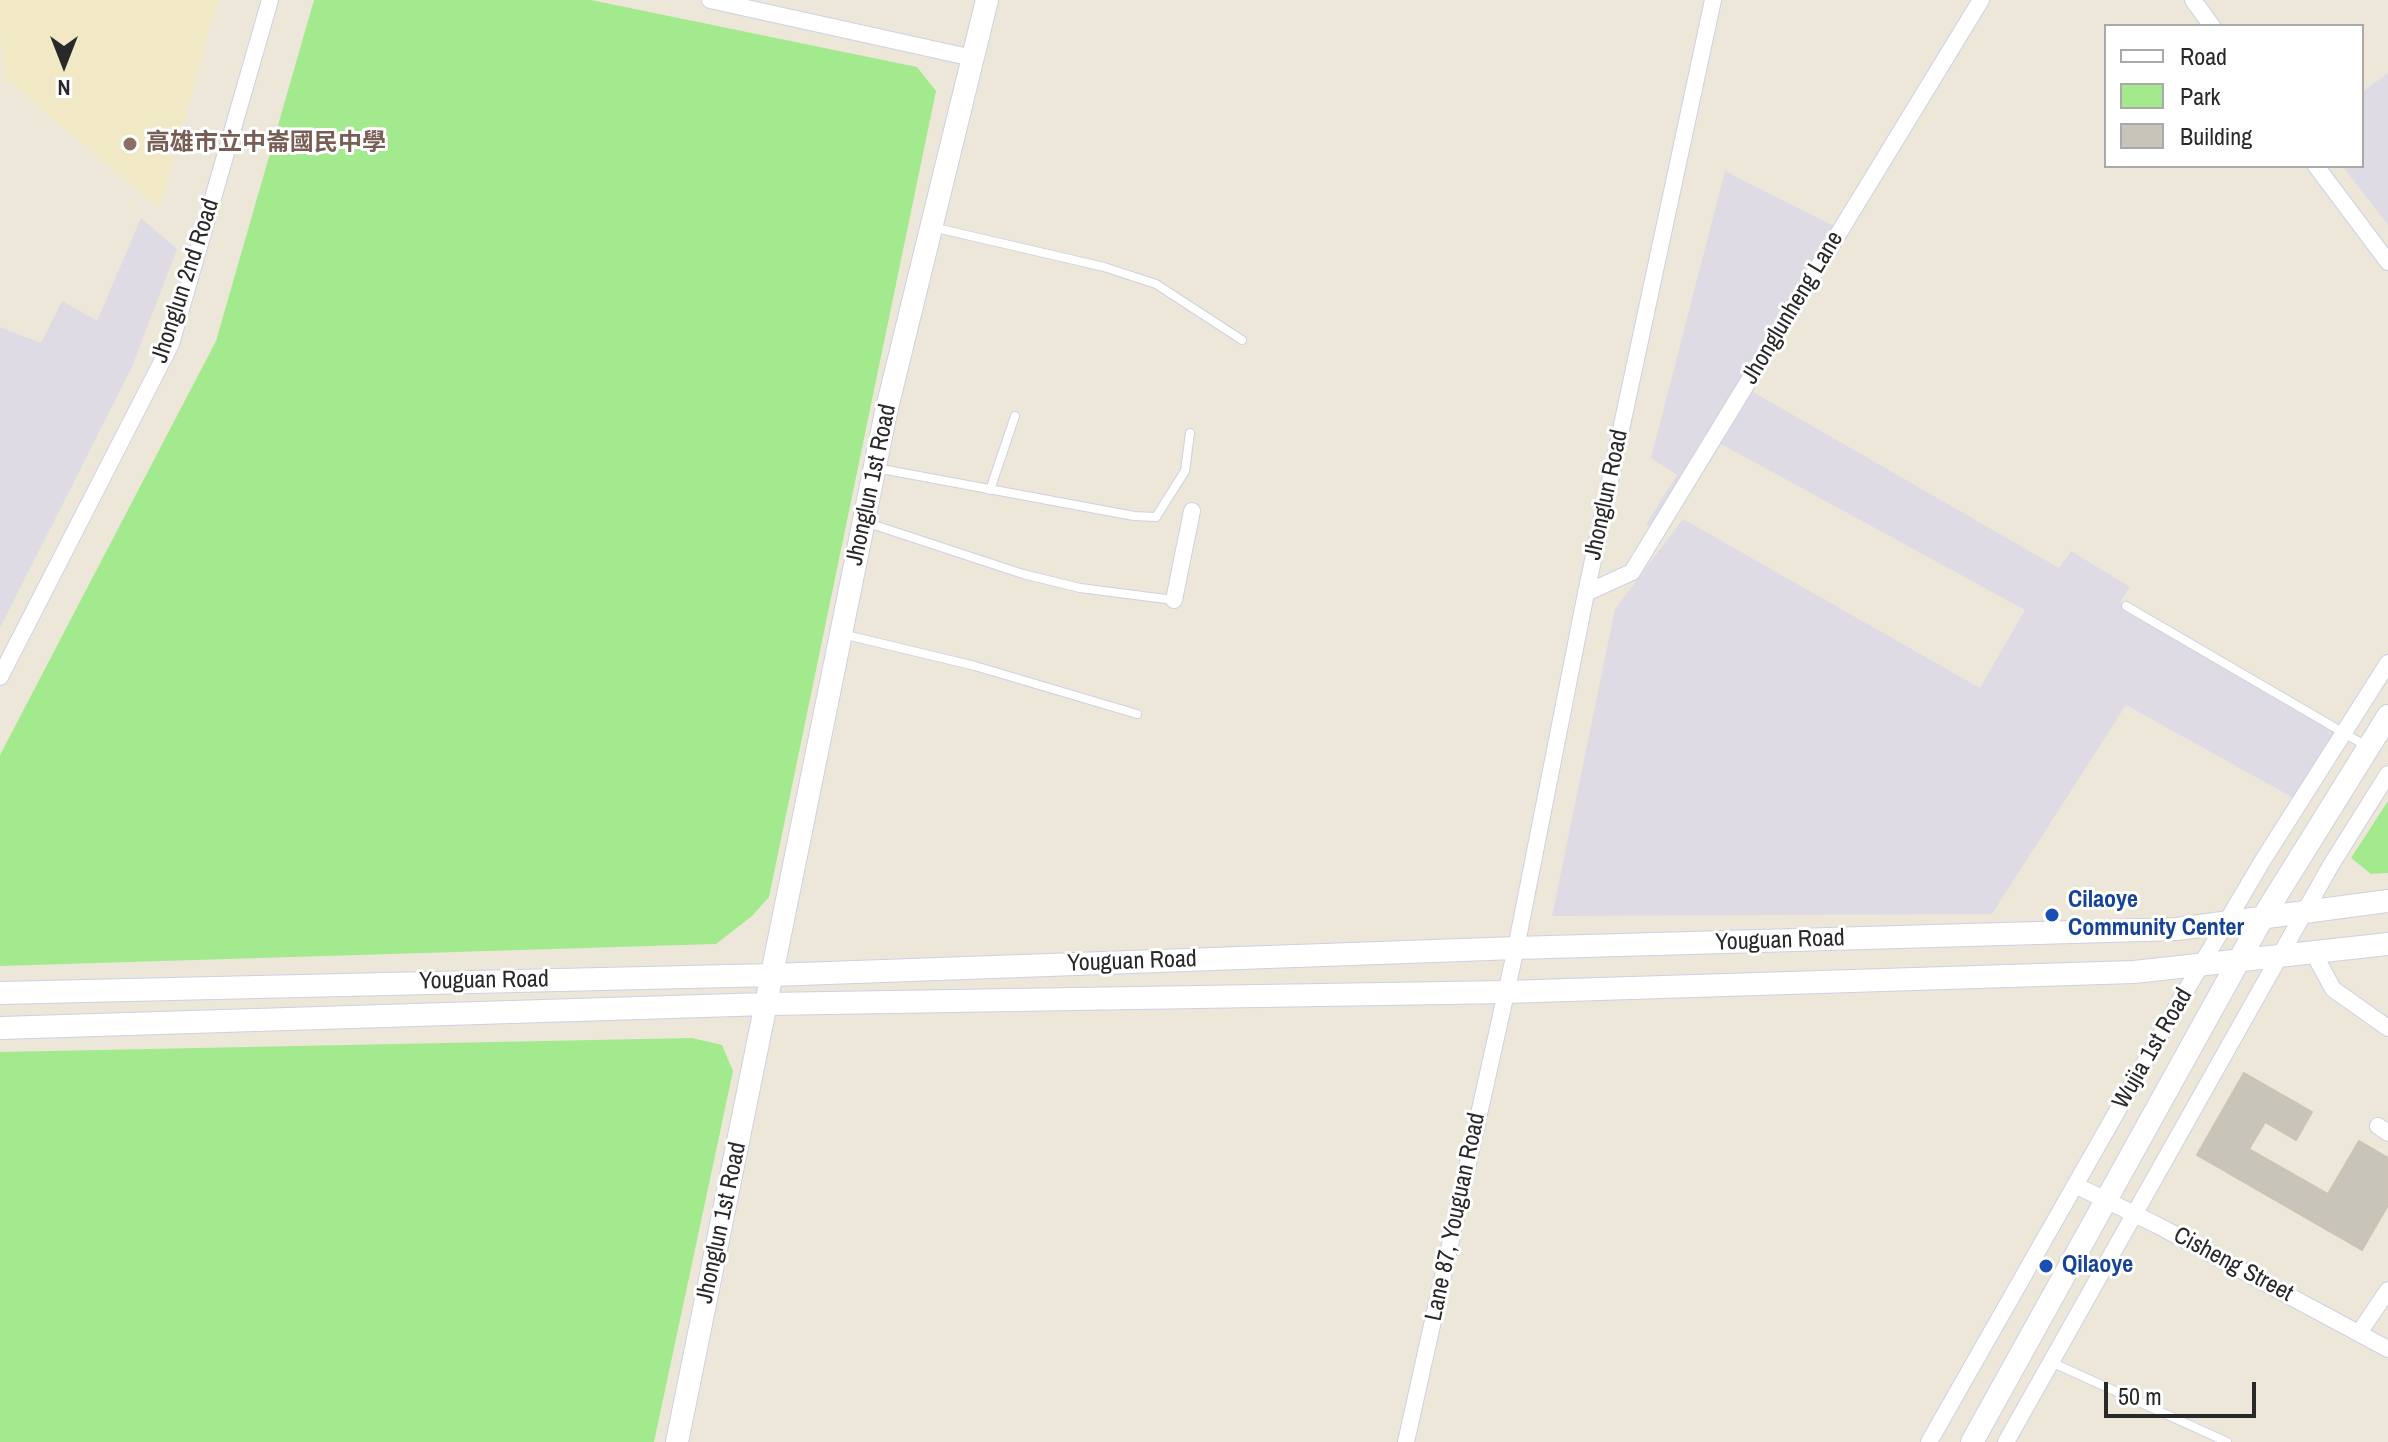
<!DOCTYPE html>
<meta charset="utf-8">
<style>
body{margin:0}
#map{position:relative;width:2388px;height:1442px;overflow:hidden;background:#ede7d9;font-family:"Archivo Narrow",sans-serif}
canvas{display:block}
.legend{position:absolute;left:2104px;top:24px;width:260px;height:144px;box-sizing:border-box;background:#fff;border:2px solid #a9a9a9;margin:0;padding:10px 14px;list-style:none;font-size:24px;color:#292929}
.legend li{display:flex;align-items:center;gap:16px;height:40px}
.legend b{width:40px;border:2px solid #a9a9a9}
.north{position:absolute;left:24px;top:24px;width:80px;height:80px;-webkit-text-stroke:6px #fff;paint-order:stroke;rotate:180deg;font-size:22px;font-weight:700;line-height:32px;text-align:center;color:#292929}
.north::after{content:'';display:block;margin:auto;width:28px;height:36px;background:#292929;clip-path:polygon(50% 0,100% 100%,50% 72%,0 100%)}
.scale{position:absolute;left:2104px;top:1382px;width:152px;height:36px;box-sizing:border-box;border:4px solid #292929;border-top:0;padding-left:10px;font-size:24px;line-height:28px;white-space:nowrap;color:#292929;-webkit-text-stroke:6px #fff;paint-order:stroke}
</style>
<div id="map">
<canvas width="2388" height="1442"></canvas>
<ul class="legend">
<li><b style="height:10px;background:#fff"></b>Road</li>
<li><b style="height:22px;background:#a3ea8f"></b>Park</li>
<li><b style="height:22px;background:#c8c4b9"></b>Building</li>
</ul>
<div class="north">N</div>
<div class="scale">50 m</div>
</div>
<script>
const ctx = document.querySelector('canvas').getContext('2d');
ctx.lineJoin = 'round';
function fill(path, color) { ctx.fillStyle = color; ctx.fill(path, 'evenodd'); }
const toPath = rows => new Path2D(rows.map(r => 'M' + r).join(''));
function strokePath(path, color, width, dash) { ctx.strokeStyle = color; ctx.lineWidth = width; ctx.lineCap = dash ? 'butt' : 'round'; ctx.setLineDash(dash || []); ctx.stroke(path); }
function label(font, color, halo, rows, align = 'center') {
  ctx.font = font + ' "Archivo Narrow","Noto Sans TC",sans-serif'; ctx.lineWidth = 6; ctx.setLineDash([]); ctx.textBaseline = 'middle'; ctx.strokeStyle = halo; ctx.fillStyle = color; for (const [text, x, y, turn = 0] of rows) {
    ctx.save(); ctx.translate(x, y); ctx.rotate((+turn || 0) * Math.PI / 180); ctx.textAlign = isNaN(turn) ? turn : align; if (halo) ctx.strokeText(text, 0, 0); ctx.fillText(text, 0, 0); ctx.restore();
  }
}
const industrial = toPath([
 [2388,73,2388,225,2342,166,2362,166,2362,92],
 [1725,171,1842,230,1753,392,2059,568,2071,551,2130,587,2120,602,2340,726,2297,800,2126,705,1992,914,1552,916,1615,609,1683,519,1980,688,2025,610,1721,444,1664,535,1646,524,1677,475,1651,458],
 [141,218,177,249,132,367,0,628,0,327,41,343,62,301,97,321]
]);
const education = toPath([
 [0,0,218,0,159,209,5,78,0,32]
]);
const green = toPath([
 [314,0,591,0,917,67,936,91,769,897,752,916,716,944,0,966,0,755,216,341],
 [2388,801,2388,873,2371,874,2351,858],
 [692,1038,722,1045,733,1071,654,1442,0,1442,0,1052]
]);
const building = toPath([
 [2244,1073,2312,1112,2296,1140,2265,1122,2249,1149,2328,1194,2359,1141,2388,1158,2388,1205,2362,1250,2197,1155,2244,1073]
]);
const lane = toPath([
 [932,227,1104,267,1156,284,1242,340],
 [876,468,1134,516,1156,517,1185,471,1190,433],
 [990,490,1015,416],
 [865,522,1023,574,1080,588,1174,600],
 [2126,606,2368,747],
 [842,634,975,666,1137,714],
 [2051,1362,2227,1442]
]);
const street = toPath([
 [710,0,973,58],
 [2193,0,2212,26],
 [2316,166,2388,262],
 [1586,593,1632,572,1981,0],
 [1174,600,1192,511],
 [0,677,171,344,270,0],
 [2313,952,2333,989,2388,1028],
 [2378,1126,2388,1133],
 [2075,1185,2157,1225,2388,1349],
 [2359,1333,2388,1290],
 [1406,1442,1516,948,1586,593,1713,0],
 [1929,1442,2181,999,2263,860,2388,663],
 [2006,1442,2331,865,2388,774]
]);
const secondary = toPath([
 [0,993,773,975,1516,948,2177,929,2388,901],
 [0,1028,767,1004,1506,992,2134,972,2388,944],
 [677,1442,886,412,987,0],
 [1972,1442,2263,917,2388,716]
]);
const markers = [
 [130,144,8,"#8d6e63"],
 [2052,915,8,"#1a4fb4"],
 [2046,1266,8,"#1a4fb4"]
];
const educationNames = [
 ["高雄市立中崙國民中學",146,144]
];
const streetNames = [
 ["Jhonglun 2nd Road",186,281,-72],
 ["Jhonglunheng Lane",1793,308,-59],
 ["Jhonglun 1st Road",872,485,-78],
 ["Jhonglun Road",1607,495,-78],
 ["Youguan Road",1780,941,-2],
 ["Youguan Road",1132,962,-2],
 ["Youguan Road",484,981,-1],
 ["Wujia 1st Road",2153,1049,-60],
 ["Lane 87, Youguan Road",1456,1217,-78],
 ["Jhonglun 1st Road",722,1223,-78],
 ["Cisheng Street",2233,1265,28]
];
const transitNames = [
 ["Cilaoye",2068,901],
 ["Community Center",2068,929],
 ["Qilaoye",2062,1266]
];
fill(industrial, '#dfdbe5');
fill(education, '#f1e9c6');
fill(green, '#a3ea8f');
fill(building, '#c8c4b9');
strokePath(building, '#c9c4b3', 2);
strokePath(lane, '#ced0e4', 10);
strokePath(street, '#ced0e4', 18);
strokePath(secondary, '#ced0e4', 24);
strokePath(lane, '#fff', 8);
strokePath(street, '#fff', 16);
strokePath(secondary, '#fff', 22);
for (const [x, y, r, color] of markers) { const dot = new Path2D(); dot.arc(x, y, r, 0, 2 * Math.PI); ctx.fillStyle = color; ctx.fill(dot); strokePath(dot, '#fff', 3); }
label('bold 24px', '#785e54', '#fff', educationNames, 'left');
label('24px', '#292929', '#fff', streetNames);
label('bold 24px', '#164399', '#fff', transitNames, 'left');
</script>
